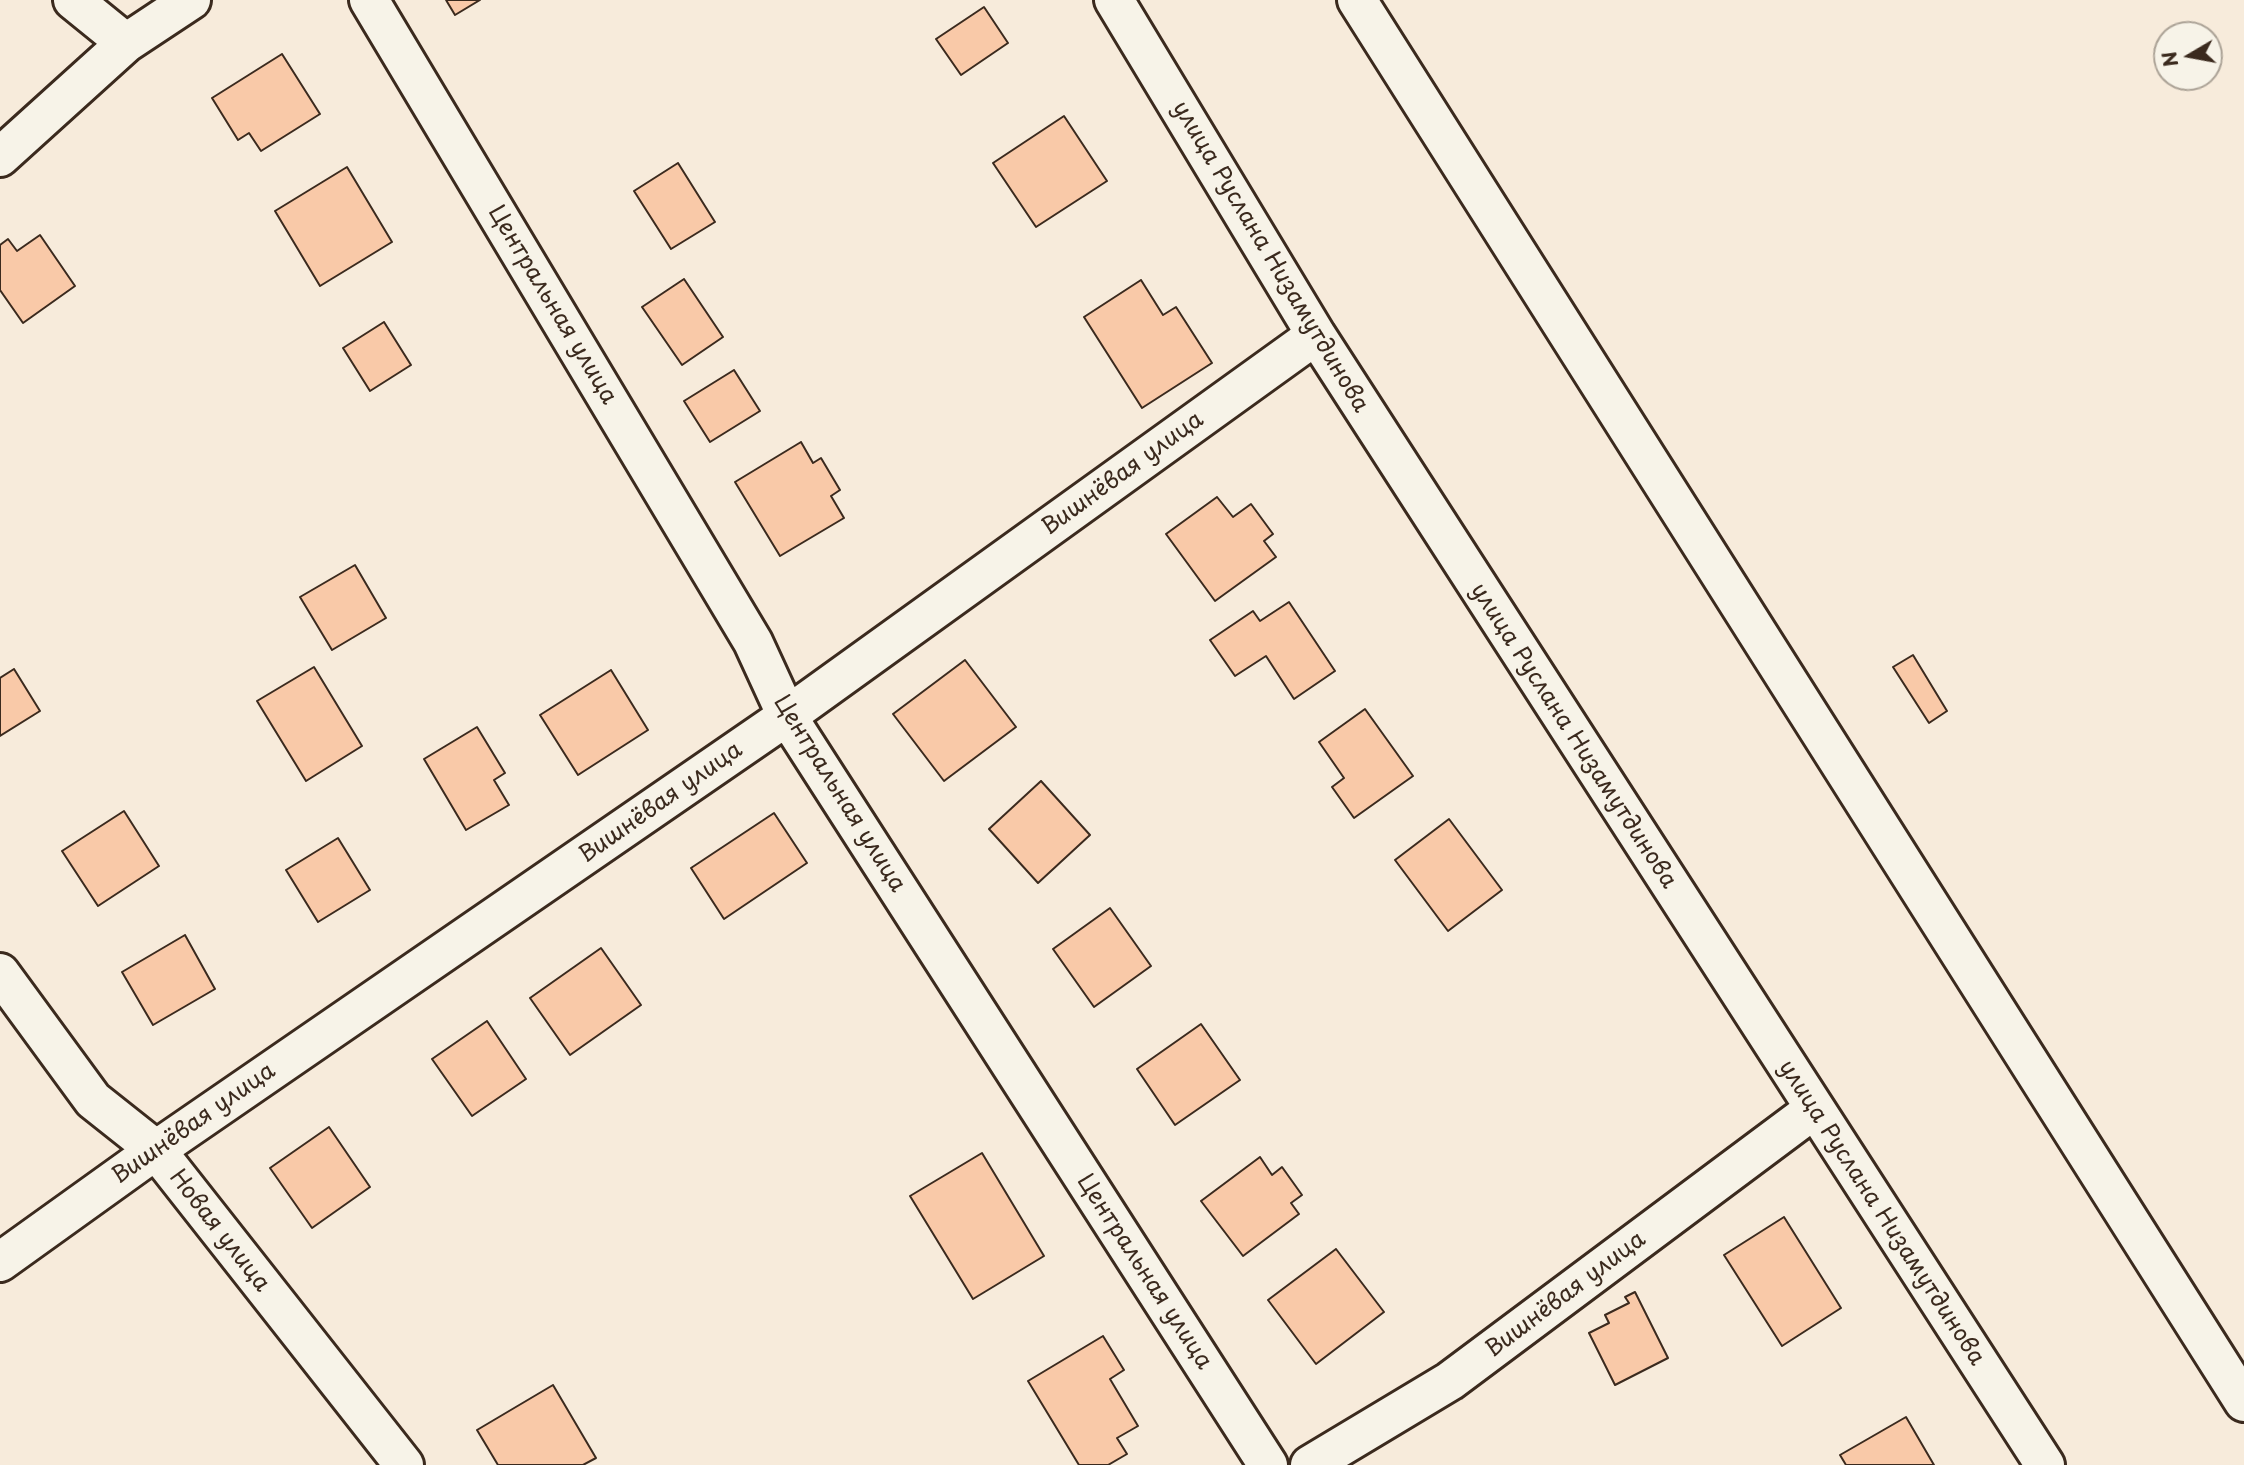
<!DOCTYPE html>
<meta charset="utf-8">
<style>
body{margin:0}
#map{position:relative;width:2244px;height:1465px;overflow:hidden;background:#f7ebdb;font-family:"Playpen Sans",sans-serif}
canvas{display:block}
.north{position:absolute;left:2153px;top:21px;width:70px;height:70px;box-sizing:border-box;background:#f7f3e8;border:2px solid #aca397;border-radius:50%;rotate:260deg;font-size:19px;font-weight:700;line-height:28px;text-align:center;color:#3b2a1e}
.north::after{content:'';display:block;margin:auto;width:24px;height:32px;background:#3b2a1e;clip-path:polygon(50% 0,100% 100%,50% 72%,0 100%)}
</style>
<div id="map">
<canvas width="2244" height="1465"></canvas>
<div class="north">N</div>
</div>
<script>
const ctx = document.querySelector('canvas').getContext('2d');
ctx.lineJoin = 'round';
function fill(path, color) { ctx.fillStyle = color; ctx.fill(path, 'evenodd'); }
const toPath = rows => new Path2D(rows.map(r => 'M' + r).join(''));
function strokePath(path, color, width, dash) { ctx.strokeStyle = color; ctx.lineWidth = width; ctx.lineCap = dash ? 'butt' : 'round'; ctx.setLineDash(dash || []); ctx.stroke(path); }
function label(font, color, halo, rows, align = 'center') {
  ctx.font = font + ' "Playpen Sans",sans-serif'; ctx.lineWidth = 5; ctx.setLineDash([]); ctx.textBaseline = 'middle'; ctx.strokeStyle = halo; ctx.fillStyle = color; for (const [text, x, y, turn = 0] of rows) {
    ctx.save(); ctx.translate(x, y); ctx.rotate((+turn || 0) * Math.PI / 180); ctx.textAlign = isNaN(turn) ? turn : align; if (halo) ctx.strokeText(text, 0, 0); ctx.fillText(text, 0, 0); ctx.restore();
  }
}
const building = toPath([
 [446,0,480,0,455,15,446,0],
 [984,7,1008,43,961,75,936,39,984,7],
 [282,54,320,114,261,151,249,133,238,140,212,98,282,54],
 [1064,116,1107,181,1036,227,993,163,1064,116],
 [678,163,715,222,671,249,634,191,678,163],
 [347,167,392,242,320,286,275,211,347,167],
 [40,235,75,286,23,323,0,290,0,245,8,239,17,251,40,235],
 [684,279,723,337,682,365,642,307,684,279],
 [1141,280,1163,315,1176,307,1212,363,1142,408,1084,317,1141,280],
 [384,322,411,365,370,391,343,348,384,322],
 [734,370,760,411,710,442,684,401,734,370],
 [801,442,813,463,821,458,840,490,831,496,844,518,780,556,735,482,801,442],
 [1217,497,1233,517,1251,504,1273,534,1264,541,1276,557,1215,601,1166,534,1217,497],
 [355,565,386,618,332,650,300,597,355,565],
 [1289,602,1335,671,1294,699,1266,656,1235,676,1210,640,1253,611,1260,621,1289,602],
 [1913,655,1947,711,1929,723,1893,667,1913,655],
 [965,660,1016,727,944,781,893,714,965,660],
 [314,667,362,746,306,781,257,701,314,667],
 [14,669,40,711,0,736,0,678,14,669],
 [611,670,648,730,578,775,540,715,611,670],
 [1365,709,1413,776,1354,818,1332,787,1344,778,1319,742,1365,709],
 [477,727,505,773,494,780,509,805,466,830,424,759,477,727],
 [1041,781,1090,835,1038,883,989,829,1041,781],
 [124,811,159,866,98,906,62,851,124,811],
 [774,813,807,863,724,919,691,868,774,813],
 [1449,819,1502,890,1448,931,1395,860,1449,819],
 [338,838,370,890,318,922,286,870,338,838],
 [1110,908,1151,966,1094,1007,1053,949,1110,908],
 [185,935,215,989,153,1025,122,972,185,935],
 [601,948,641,1005,570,1055,530,998,601,948],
 [487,1021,526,1079,472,1116,432,1059,487,1021],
 [1201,1024,1240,1080,1175,1125,1137,1069,1201,1024],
 [329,1127,370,1187,312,1228,270,1168,329,1127],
 [982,1153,1044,1256,973,1299,910,1196,982,1153],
 [1260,1157,1272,1175,1282,1167,1302,1195,1291,1203,1299,1214,1243,1256,1201,1201,1260,1157],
 [1784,1217,1841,1308,1782,1346,1724,1255,1784,1217],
 [1336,1249,1384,1312,1316,1364,1268,1300,1336,1249],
 [1635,1292,1668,1358,1615,1385,1589,1333,1609,1323,1605,1315,1629,1303,1625,1297,1635,1292],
 [1103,1336,1124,1370,1110,1379,1138,1426,1117,1438,1127,1454,1108,1465,1079,1465,1028,1381,1103,1336],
 [553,1385,596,1458,583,1465,498,1465,477,1430,553,1385],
 [1906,1417,1934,1465,1846,1465,1840,1455,1906,1417]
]);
const street = toPath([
 [73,0,126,43],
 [369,0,753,642,787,716,1268,1465],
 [1114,0,1316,335,2045,1465],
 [0,157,126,43,191,0],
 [0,973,93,1100,156,1150,404,1465],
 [0,1262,156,1150,787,716,1316,335],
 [1310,1465,1450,1381,1813,1110]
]);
const secondary = toPath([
 [1357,0,2244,1402]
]);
const streetNames = [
 ["улица Руслана Низамутдинова",1270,257,59],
 ["Центральная улица",552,305,59],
 ["Вишнёвая улица",1123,474,-36],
 ["улица Руслана Низамутдинова",1573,736,57],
 ["Центральная улица",839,794,58],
 ["Вишнёвая улица",661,803,-35],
 ["Вишнёвая улица",194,1124,-35],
 ["улица Руслана Низамутдинова",1881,1213,57],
 ["Новая улица",219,1231,52],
 ["Центральная улица",1144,1272,57],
 ["Вишнёвая улица",1566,1295,-37]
];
fill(building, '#f9c9a8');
strokePath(building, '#3b2a1e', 2);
strokePath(street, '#3b2a1e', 44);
strokePath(secondary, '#3b2a1e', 44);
strokePath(street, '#f7f3e8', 38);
strokePath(secondary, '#f7f3e8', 38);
label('23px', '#3b2a1e', '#f7f3e8', streetNames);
</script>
